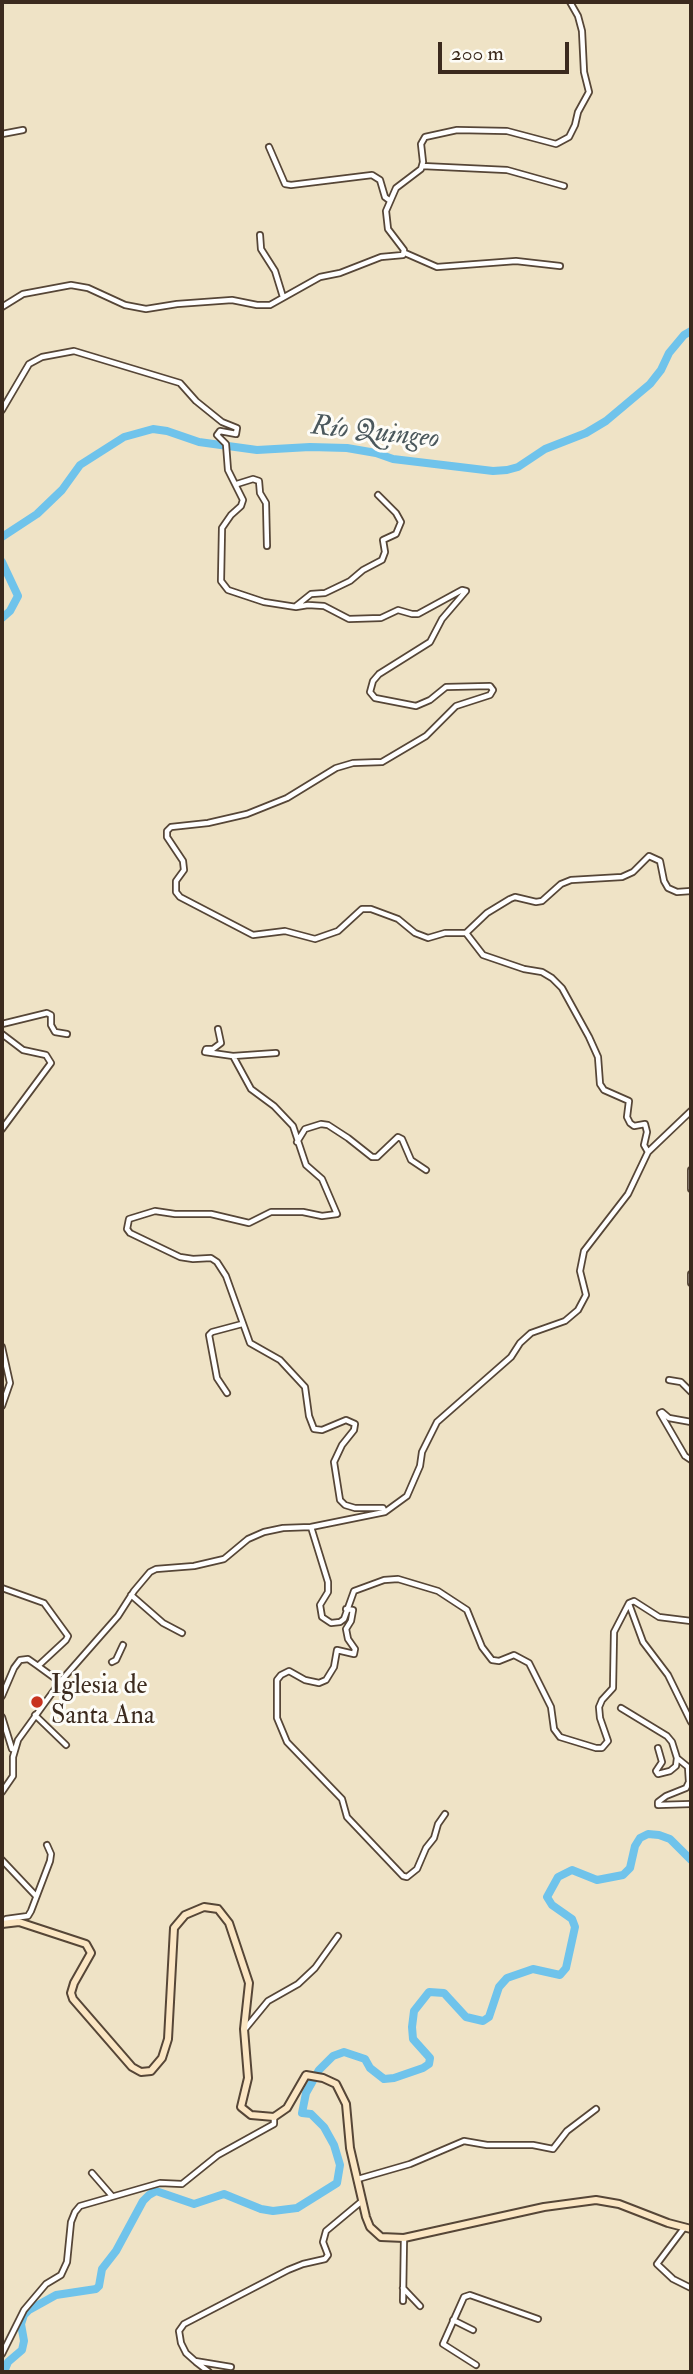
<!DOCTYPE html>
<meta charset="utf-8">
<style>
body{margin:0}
#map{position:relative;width:693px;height:2374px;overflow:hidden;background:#efe3c6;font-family:"IM FELL Double Pica",serif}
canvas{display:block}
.frame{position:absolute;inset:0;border:4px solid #3b2a1e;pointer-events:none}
.scale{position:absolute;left:438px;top:42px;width:131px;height:32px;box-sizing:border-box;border:4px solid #3b2a1e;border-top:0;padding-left:9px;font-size:21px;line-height:24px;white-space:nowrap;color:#3b2a1e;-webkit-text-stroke:5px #fdfcf7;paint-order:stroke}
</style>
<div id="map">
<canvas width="693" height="2374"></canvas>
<div class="frame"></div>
<div class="scale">200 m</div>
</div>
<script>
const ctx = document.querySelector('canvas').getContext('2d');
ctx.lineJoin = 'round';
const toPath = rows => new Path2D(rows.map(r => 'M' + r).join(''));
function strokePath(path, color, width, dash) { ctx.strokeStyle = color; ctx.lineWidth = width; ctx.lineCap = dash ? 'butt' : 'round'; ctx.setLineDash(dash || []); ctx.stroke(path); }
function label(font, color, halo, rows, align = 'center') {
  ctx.font = font + ' "IM FELL Double Pica",serif'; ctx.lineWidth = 6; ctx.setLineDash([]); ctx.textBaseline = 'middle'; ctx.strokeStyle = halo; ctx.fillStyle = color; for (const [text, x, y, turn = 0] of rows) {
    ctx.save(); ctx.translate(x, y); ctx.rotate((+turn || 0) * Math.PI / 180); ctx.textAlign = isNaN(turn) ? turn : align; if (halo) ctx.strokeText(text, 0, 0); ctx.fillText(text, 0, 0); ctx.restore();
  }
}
const river = toPath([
 [2,537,37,514,62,490,80,465,124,437,153,429,167,431,199,442,257,450,310,447,347,448,376,453,393,459,493,471,507,470,518,467,545,449,586,433,606,421,650,384,661,370,669,353,684,335,691,331],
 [2,562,18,596,10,611,2,618],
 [4,2372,8,2362,22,2350,24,2341,21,2324,24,2315,29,2310,56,2295,96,2289,99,2286,102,2269,116,2251,143,2201,149,2195,156,2191,194,2204,224,2194,261,2209,273,2211,297,2208,337,2183,340,2165,334,2145,324,2127,311,2114,302,2113,306,2093,319,2070,333,2056,344,2052,365,2059,370,2068,384,2079,394,2078,423,2068,429,2064,430,2058,413,2039,412,2027,414,2011,429,1992,444,1993,466,2017,483,2021,489,2017,499,1987,507,1978,533,1969,560,1975,566,1968,575,1927,572,1919,552,1905,547,1897,558,1877,572,1870,597,1880,623,1875,630,1868,635,1846,640,1838,648,1834,659,1835,670,1839,691,1860]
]);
const street = toPath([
 [2,134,23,130],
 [269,147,285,184,291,185,372,175,380,180,385,197,389,200],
 [422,166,507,170,564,186],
 [260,235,261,249,275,271,283,297],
 [405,253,437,267,516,261,560,266],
 [2,307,23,294,71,285,88,288,125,305,146,309,177,304,232,300,257,305,270,305,320,277,340,273,381,257,403,255,404,250,388,229,386,211,396,188,421,169,423,162,421,144,425,137,457,130,507,131,556,144,569,137,575,125,578,112,589,92,584,72,582,31,578,16,570,2],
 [2,410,29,364,42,357,74,351,180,383,196,401,222,422,237,428,236,434,220,431,217,435,226,444,228,470,243,500,241,506,231,515,222,528,221,581,228,590,264,602,296,607,308,605,324,606,349,619,381,618,398,610,412,614,418,614,462,590,466,591,442,619,430,642,379,674,373,681,370,692,375,698,416,706,430,700,446,687,490,686,493,690,490,695,456,706,426,736,382,762,353,763,336,768,287,798,247,814,208,823,171,827,167,831,167,837,183,861,184,870,176,881,176,892,180,897,253,935,285,931,315,939,338,931,362,909,371,909,398,919,415,933,428,938,445,933,466,933,483,955,524,969,542,972,552,978,562,988,589,1037,598,1057,600,1084,604,1090,629,1101,627,1117,630,1123,634,1126,645,1124,647,1132,644,1145,648,1152],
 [237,484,253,479,259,481,260,493,266,503,267,546],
 [296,606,311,594,325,593,350,581,363,570,382,560,385,552,383,540,396,534,401,522,396,513,378,495],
 [466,933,487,913,510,899,515,897,536,902,542,901,561,884,571,880,622,877,633,872,649,856,660,861,664,881,668,888,677,892,691,891],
 [2,1024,47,1013,51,1015,51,1025,55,1032,67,1034],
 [218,1029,221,1043,213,1049,206,1049,205,1052,233,1056],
 [2,1034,23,1050,46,1055,51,1063,2,1129],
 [276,1053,233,1056,251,1089,274,1106,293,1126,306,1165,322,1179,337,1214,322,1216,303,1212,271,1212,249,1223,211,1214,175,1214,155,1211,129,1219,127,1229,130,1233,180,1257,193,1259,211,1258,217,1262,226,1276,250,1343,280,1360,305,1387,309,1416,314,1429,322,1430,346,1420,355,1424,354,1430,342,1445,334,1462,340,1500,345,1505,355,1508,383,1508,385,1512],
 [297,1142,305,1129,321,1124,328,1125,348,1138,372,1157,377,1157,398,1137,402,1139,411,1160,426,1170],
 [691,1170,691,1189],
 [691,1274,691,1283],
 [2,1347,10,1383,2,1406],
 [669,1380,681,1382,691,1392],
 [227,1393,217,1378,209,1335,212,1332,242,1324],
 [691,1422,669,1418,662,1412,660,1413,685,1456,691,1460],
 [311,1527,328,1582,328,1592,320,1605,322,1617,331,1623,340,1622,344,1619,354,1591,384,1580,398,1579,438,1591,467,1610,482,1647,492,1660,499,1661,514,1655,529,1663,551,1707,554,1729,560,1737,596,1748,602,1748,608,1741,600,1718,599,1707,602,1700,613,1688,614,1632,629,1603,634,1601,659,1617,691,1621],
 [2,1588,44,1603,68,1636,66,1640,38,1666,28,1659,20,1660,14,1668,2,1696],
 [131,1595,163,1623,182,1633],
 [629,1604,643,1642,668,1675,691,1722],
 [346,1609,353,1610,351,1621,346,1629,348,1639,355,1649,354,1654,337,1650,334,1667,326,1680,319,1683,305,1680,289,1671,281,1675,277,1680,277,1718,287,1742,342,1799,347,1817,403,1876,407,1877,417,1869,426,1848,434,1838,438,1824,445,1814],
 [112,1662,116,1660,123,1645],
 [38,1666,60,1682],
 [621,1708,667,1736,672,1742,677,1758,688,1767,689,1782,686,1788,666,1796,658,1802,658,1805,691,1804],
 [35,1715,66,1745],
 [2,1717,12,1749],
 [658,1748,662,1762,656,1771,658,1774,670,1771,676,1766,677,1758],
 [2,1792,13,1776,13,1757,18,1740,60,1682,118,1616,134,1591,150,1572,156,1569,194,1566,224,1559,248,1539,264,1532,283,1528,311,1527,385,1512,407,1496,420,1466,422,1452,437,1422,511,1357,520,1343,531,1333,565,1321,578,1310,586,1295,580,1271,584,1251,628,1194,648,1152,691,1111],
 [2,1860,36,1896],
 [4,1924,6,1919,28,1916,31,1911,50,1861,51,1854,47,1845],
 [245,2029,268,2001,298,1984,315,1968,338,1936],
 [92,2173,112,2196],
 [358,2179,410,2164,464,2141,487,2145,533,2145,553,2149,567,2131,596,2109],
 [684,2228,657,2264,673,2279,691,2288],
 [403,2288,420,2306],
 [403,2301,404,2238],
 [453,2320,473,2330],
 [2,2354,24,2310,46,2284,61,2275,67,2262,71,2222,75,2212,80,2206,160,2183,182,2184,218,2155,274,2124,274,2117],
 [196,2362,209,2372],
 [476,2365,443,2344,464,2297,470,2295,538,2319],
 [231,2367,195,2361,186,2353,181,2343,179,2331,184,2324,288,2270,303,2264,325,2259,328,2255,323,2242,326,2231,362,2201]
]);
const secondary = toPath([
 [2,1924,19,1922,86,1944,91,1953,74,1983,71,1993,73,1999,132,2067,141,2072,151,2071,162,2058,168,2039,174,1928,185,1915,204,1907,218,1909,229,1923,249,1983,244,2029,248,2078,241,2107,251,2115,274,2117,287,2108,306,2075,323,2078,336,2084,346,2104,350,2148,366,2217,370,2227,381,2237,404,2238,544,2207,596,2200,619,2204,668,2223,691,2229]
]);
const markers = [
 [37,1702,7,"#c8321e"]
];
const poiNames = [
 ["Iglesia de",51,1687],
 ["Santa Ana",51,1717]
];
const waterNames = [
 ["Río Quingeo",375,434,6]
];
strokePath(river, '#6fc3eb', 8);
strokePath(street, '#564637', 8);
strokePath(secondary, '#564637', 10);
strokePath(street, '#fff', 4.5);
strokePath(secondary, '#fbe6c3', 6);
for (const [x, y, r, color] of markers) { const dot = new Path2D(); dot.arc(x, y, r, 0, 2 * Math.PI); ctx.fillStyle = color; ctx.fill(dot); strokePath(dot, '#fdfcf7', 2.5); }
label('26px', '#3b2a1e', '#fdfcf7', poiNames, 'left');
label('italic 28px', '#4b585c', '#fdfcf7', waterNames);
</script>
